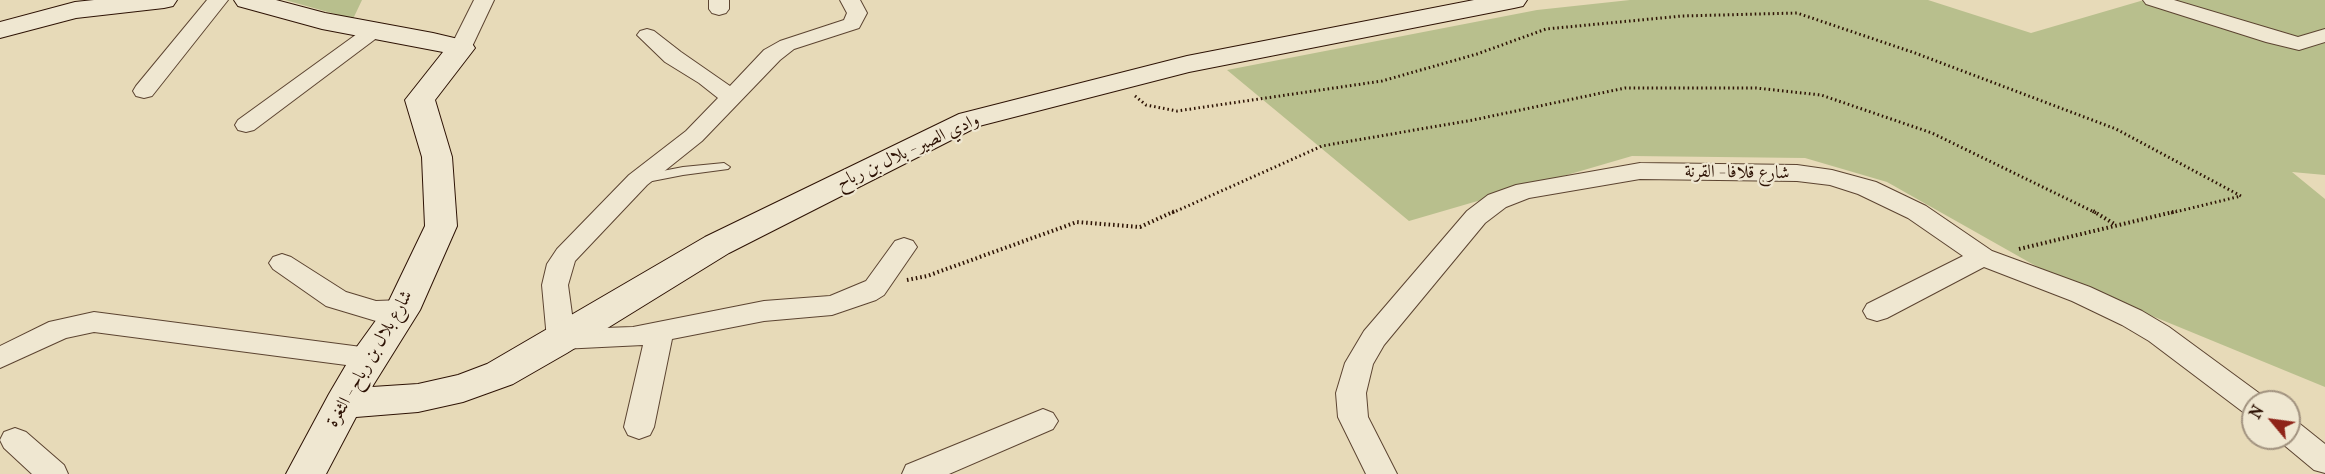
<!DOCTYPE html>
<meta charset="utf-8">
<style>
body{margin:0}
#map{position:relative;width:2325px;height:474px;overflow:hidden;background:#e7dab8;font-family:"IM FELL French Canon",serif}
canvas{display:block}
.north{position:absolute;left:2241px;top:390px;width:60px;height:60px;box-sizing:border-box;background:#efe7d1;border:2px solid #a1927f;border-radius:50%;rotate:299deg;font-size:16px;font-weight:700;line-height:24px;text-align:center;color:#2d1204}
.north::after{content:'';display:block;margin:auto;width:21px;height:27px;background:#8f2418;clip-path:polygon(50% 0,100% 100%,50% 72%,0 100%)}
</style>
<div id="map">
<canvas width="2325" height="474"></canvas>
<div class="north">N</div>
</div>
<script>
const ctx = document.querySelector('canvas').getContext('2d');
ctx.lineJoin = 'round';
function fill(path, color) { ctx.fillStyle = color; ctx.fill(path, 'evenodd'); }
const toPath = rows => new Path2D(rows.map(r => 'M' + r).join(''));
function strokePath(path, color, width, dash) { ctx.strokeStyle = color; ctx.lineWidth = width; ctx.lineCap = dash ? 'butt' : 'round'; ctx.setLineDash(dash || []); ctx.stroke(path); }
function label(font, color, halo, rows, align = 'center') {
  ctx.font = font + ' "IM FELL French Canon",Amiri,serif'; ctx.lineWidth = 4.5; ctx.setLineDash([]); ctx.textBaseline = 'middle'; ctx.strokeStyle = halo; ctx.fillStyle = color; for (const [text, x, y, turn = 0] of rows) {
    ctx.save(); ctx.translate(x, y); ctx.rotate((+turn || 0) * Math.PI / 180); ctx.textAlign = isNaN(turn) ? turn : align; if (halo) ctx.strokeText(text, 0, 0); ctx.fillText(text, 0, 0); ctx.restore();
  }
}
const green = toPath([
 [285,0,362,0,353,19],
 [1630,0,1928,0,2031,33,2144,0,2325,0,2325,175,2292,172,2325,199,2325,387,2050,274,1887,182,1805,158,1632,156,1409,221,1227,70,1537,10]
]);
const pathFar1 = toPath([
 [1135,96,1146,105,1177,111,1382,81,1477,54,1546,29,1682,16,1797,13,1915,53,2116,129,2241,196,2171,213],
 [1172,213,1322,146,1473,120,1625,88,1756,88,1821,95,1932,133,2096,213]
]);
const path = toPath([
 [2093,211,2116,225],
 [2019,249,2177,211],
 [907,280,927,276,1077,222,1140,227,1175,211]
]);
const lane = toPath([
 [724,163,730,167,728,169,683,175,642,183,636,179,642,175,683,167,724,163]
]);
const street = toPath([
 [207,0,228,0,152,96,144,98,136,96,133,91,136,86,207,0],
 [474,0,494,0,469,53,461,54,453,53,450,48,474,0],
 [709,0,729,0,729,9,726,13,719,15,712,13,709,9,709,0],
 [840,0,860,0,867,13,859,28,794,49,780,60,702,141,647,185,575,261,568,285,574,329,633,327,764,301,830,296,866,281,895,241,904,238,913,241,917,247,884,295,876,300,832,315,764,321,672,339,654,427,650,435,639,439,628,435,624,427,643,345,561,349,551,346,547,339,542,285,547,264,557,249,629,175,686,131,718,98,699,83,665,62,637,35,640,31,647,29,654,31,681,52,730,86,764,50,780,41,844,20,847,13,840,0],
 [2143,0,2174,0,2298,37,2325,29,2325,42,2299,50,2266,42,2146,4,2143,0],
 [375,24,382,26,385,30,382,34,254,130,246,132,238,130,235,125,238,120,368,26,375,24],
 [1640,163,1797,165,1832,170,1876,182,1926,206,1992,251,2090,287,2142,311,2169,327,2263,396,2267,402,2253,402,2253,415,2243,412,2149,341,2122,325,2072,301,1984,267,1887,318,1877,321,1867,318,1863,311,1867,304,1963,256,1908,218,1858,194,1830,185,1797,181,1640,179,1529,198,1506,207,1485,223,1384,345,1373,364,1366,393,1368,417,1397,474,1366,474,1338,417,1336,393,1345,363,1364,331,1467,211,1488,195,1516,185,1640,163],
 [282,254,291,257,346,292,376,301,402,300,412,303,416,310,412,317,402,320,376,321,326,306,273,269,269,263,273,257,282,254],
 [94,312,369,348,379,351,383,358,379,365,369,368,94,332,66,338,0,368,0,346,49,322,94,312],
 [1043,409,1053,413,1058,421,1053,429,949,474,902,474,906,465,1043,409],
 [2289,420,2300,424,2325,444,2325,473,2314,470,2278,440,2277,438,2289,438,2289,420],
 [15,428,26,432,64,465,68,474,32,474,4,448,0,440,4,432,15,428]
]);
const secondary = toPath([
 [94,0,177,0,173,6,164,8,76,18,0,38,0,22,75,2,94,0],
 [234,0,276,0,325,13,433,33,471,42,475,48,435,100,452,157,457,226,420,310,372,387,418,384,458,375,487,364,705,237,959,114,1187,56,1474,0,1527,0,1523,6,1514,8,1189,72,979,126,729,253,567,353,513,384,463,402,418,412,356,417,326,474,286,474,329,394,356,348,387,305,425,226,422,157,405,100,443,52,322,29,238,6,234,0]
]);
const streetNames = [
 ["وادي الصير - بلال بن رباح",908,152,-25],
 ["شارع قلافا - القرنة",1737,173,1],
 ["شارع بلال بن رباح - الثغرة",370,359,-60]
];
fill(green, '#b8bf8d');
strokePath(lane, '#5c4431', 2);
strokePath(street, '#5c4431', 2);
strokePath(secondary, '#2d1204', 2);
strokePath(pathFar1, '#2d1204', 3, [1.5, 3]);
strokePath(path, '#2d1204', 4, [1.5, 3]);
fill(lane, '#efe7d1');
fill(street, '#efe7d1');
fill(secondary, '#efe7d1');
label('18px', '#2d1204', '#efe7d1', streetNames);
</script>
